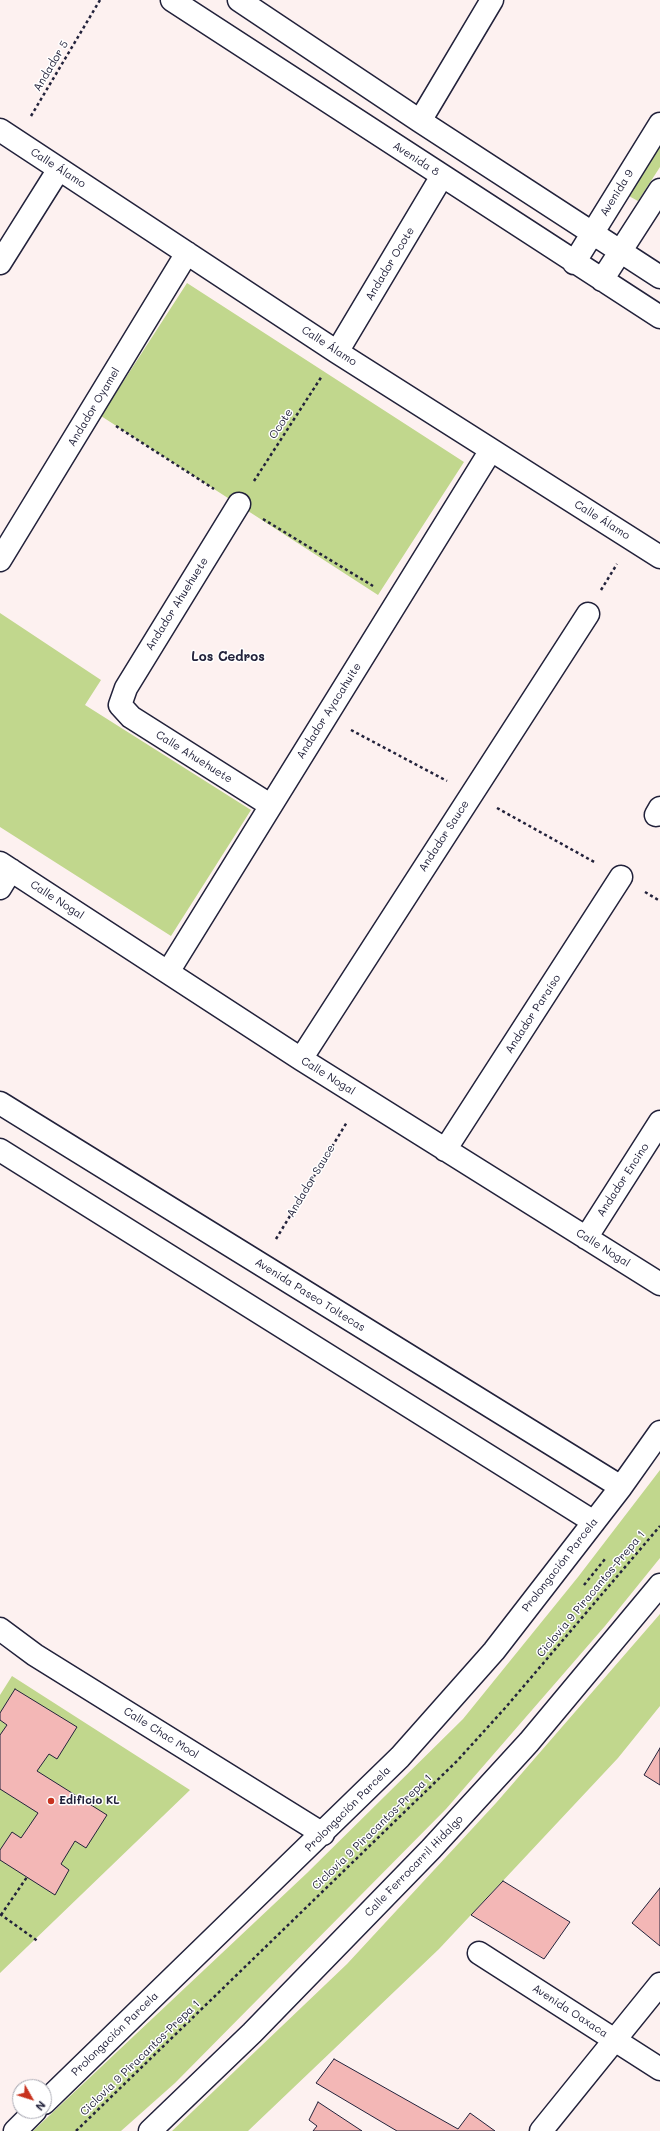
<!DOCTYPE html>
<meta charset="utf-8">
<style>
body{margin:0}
#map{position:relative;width:660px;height:2131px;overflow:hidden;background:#fdf1f0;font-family:Mali,sans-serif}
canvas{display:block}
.north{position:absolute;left:12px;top:2079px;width:40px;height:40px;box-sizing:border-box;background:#fff;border:1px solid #a7a7b1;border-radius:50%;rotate:129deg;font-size:11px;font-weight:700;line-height:16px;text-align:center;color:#22223b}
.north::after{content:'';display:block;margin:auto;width:14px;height:18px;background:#c8321e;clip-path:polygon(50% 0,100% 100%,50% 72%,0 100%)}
</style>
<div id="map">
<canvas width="660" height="2131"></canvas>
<div class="north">N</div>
</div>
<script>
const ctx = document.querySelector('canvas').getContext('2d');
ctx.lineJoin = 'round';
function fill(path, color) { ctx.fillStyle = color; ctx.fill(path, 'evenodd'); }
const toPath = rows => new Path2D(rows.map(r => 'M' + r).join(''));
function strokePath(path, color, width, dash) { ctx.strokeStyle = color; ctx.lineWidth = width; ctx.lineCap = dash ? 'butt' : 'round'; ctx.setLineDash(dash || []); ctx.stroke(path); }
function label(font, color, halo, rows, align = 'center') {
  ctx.font = font + ' Mali,sans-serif'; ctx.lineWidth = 3; ctx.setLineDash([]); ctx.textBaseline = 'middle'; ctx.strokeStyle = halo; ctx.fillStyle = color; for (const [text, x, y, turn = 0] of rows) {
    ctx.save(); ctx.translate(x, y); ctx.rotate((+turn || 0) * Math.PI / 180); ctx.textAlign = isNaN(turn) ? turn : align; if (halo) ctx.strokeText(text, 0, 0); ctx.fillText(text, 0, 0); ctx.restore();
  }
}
const green = toPath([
 [660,142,660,167,638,201,627,195],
 [187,283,464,462,378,595,101,416],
 [0,613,101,680,85,705,251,810,171,936,0,827],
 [660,1470,660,1558,605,1626,446,1809,175,2083,121,2131,33,2131,307,1873,463,1719,578,1577],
 [660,1614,660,1706,618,1758,439,1949,248,2131,172,2131,347,1964,496,1803],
 [12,1676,190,1790,0,1973,0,1695]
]);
const building = toPath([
 [15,1689,77,1727,57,1759,49,1754,37,1771,107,1815,86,1848,75,1841,61,1864,69,1870,55,1895,0,1860,0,1850,12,1832,21,1838,38,1813,0,1789,0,1735,7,1725,0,1720,0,1713,15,1689],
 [660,1748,660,1785,644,1775,660,1748],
 [503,1881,570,1922,544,1959,471,1915,503,1881],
 [660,1888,660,1946,632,1923,660,1888],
 [334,2059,458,2129,470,2113,495,2131,397,2131,316,2083,334,2059],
 [318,2102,362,2131,313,2131,317,2126,309,2120,318,2102]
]);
const path = toPath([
 [31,116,100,0],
 [116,426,214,489],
 [254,481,322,376],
 [263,519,373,586],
 [601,590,617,564],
 [351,730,447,781],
 [497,808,596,863],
 [645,892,660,901],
 [276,1239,347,1122],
 [584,1585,605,1559],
 [0,1914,39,1942],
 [1,1915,27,1877],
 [76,2131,457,1761,506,1707,660,1526]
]);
const minor = toPath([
 [172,0,660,317],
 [239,0,420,121,660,277],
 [420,121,492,0],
 [0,130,337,352,660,557],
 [0,263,59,169],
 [574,263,660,124],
 [602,280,660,190],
 [337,352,442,176],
 [239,504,126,688,120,705,131,717,270,805],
 [0,560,187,253],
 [656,815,660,808],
 [0,863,301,1059,660,1284],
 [0,888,11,870],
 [168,972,491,450],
 [301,1059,588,614],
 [0,1103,621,1487],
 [0,1150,594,1522],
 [445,1150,621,877],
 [586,1238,660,1122],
 [0,1629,35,1655,323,1834],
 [479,1953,660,2069],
 [44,2103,400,1757,494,1651,621,1487,660,1432],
 [15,2131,35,2111],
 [150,2131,252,2033,431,1849,529,1742,660,1585],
 [541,2131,660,1984]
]);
const markers = [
 [51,1801,4,"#c8321e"]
];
const streetNames = [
 ["Andador 5",51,66,-59],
 ["Avenida 8",416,159,33],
 ["Calle Álamo",58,168,33],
 ["Avenida 9",617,193,-58],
 ["Andador Ocote",390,264,-59],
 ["Calle Álamo",329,346,33],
 ["Andador Oyamel",94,407,-59],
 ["Ocote",281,424,-57],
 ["Calle Álamo",602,520,32],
 ["Andador Ahuehuete",177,604,-58],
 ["Andador Ayacahuite",329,711,-58],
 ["Calle Ahuehuete",194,757,32],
 ["Andador Sauce",444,836,-57],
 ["Calle Nogal",57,900,33],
 ["Andador Paraíso",533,1014,-57],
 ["Calle Nogal",328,1076,32],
 ["Andador Encino",623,1180,-57],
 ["Andador Sauce",311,1181,-59],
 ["Calle Nogal",603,1248,32],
 ["Avenida Paseo Toltecas",310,1295,32],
 ["Prolongación Parcela",560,1565,-52],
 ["Ciclovía 9 Piracantos-Prepa 1",591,1594,-50],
 ["Calle Chac Mool",161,1733,32],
 ["Prolongación Parcela",348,1809,-45],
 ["Ciclovía 9 Piracantos-Prepa 1",372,1832,-44],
 ["Calle Ferrocarril Hidalgo",414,1866,-46],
 ["Avenida Oaxaca",570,2011,33],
 ["Prolongación Parcela",115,2034,-44],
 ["Ciclovía 9 Piracantos-Prepa 1",140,2058,-44]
];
const poiNames = [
 ["Edificio KL",59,1801]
];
const quarterNames = [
 ["Los Cedros",228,657]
];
fill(green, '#c1d78d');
fill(building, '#f3b7b6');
strokePath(building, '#22223b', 1);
strokePath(minor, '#22223b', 25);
strokePath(path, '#22223b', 2.5, [3, 3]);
strokePath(minor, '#fff', 22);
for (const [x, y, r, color] of markers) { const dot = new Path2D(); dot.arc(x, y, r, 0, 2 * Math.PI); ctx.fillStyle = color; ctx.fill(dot); strokePath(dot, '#fff', 1.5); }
label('11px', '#22223b', '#fff', streetNames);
label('bold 11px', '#22223b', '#fff', poiNames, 'left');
label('bold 13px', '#22223b', '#fff', quarterNames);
</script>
